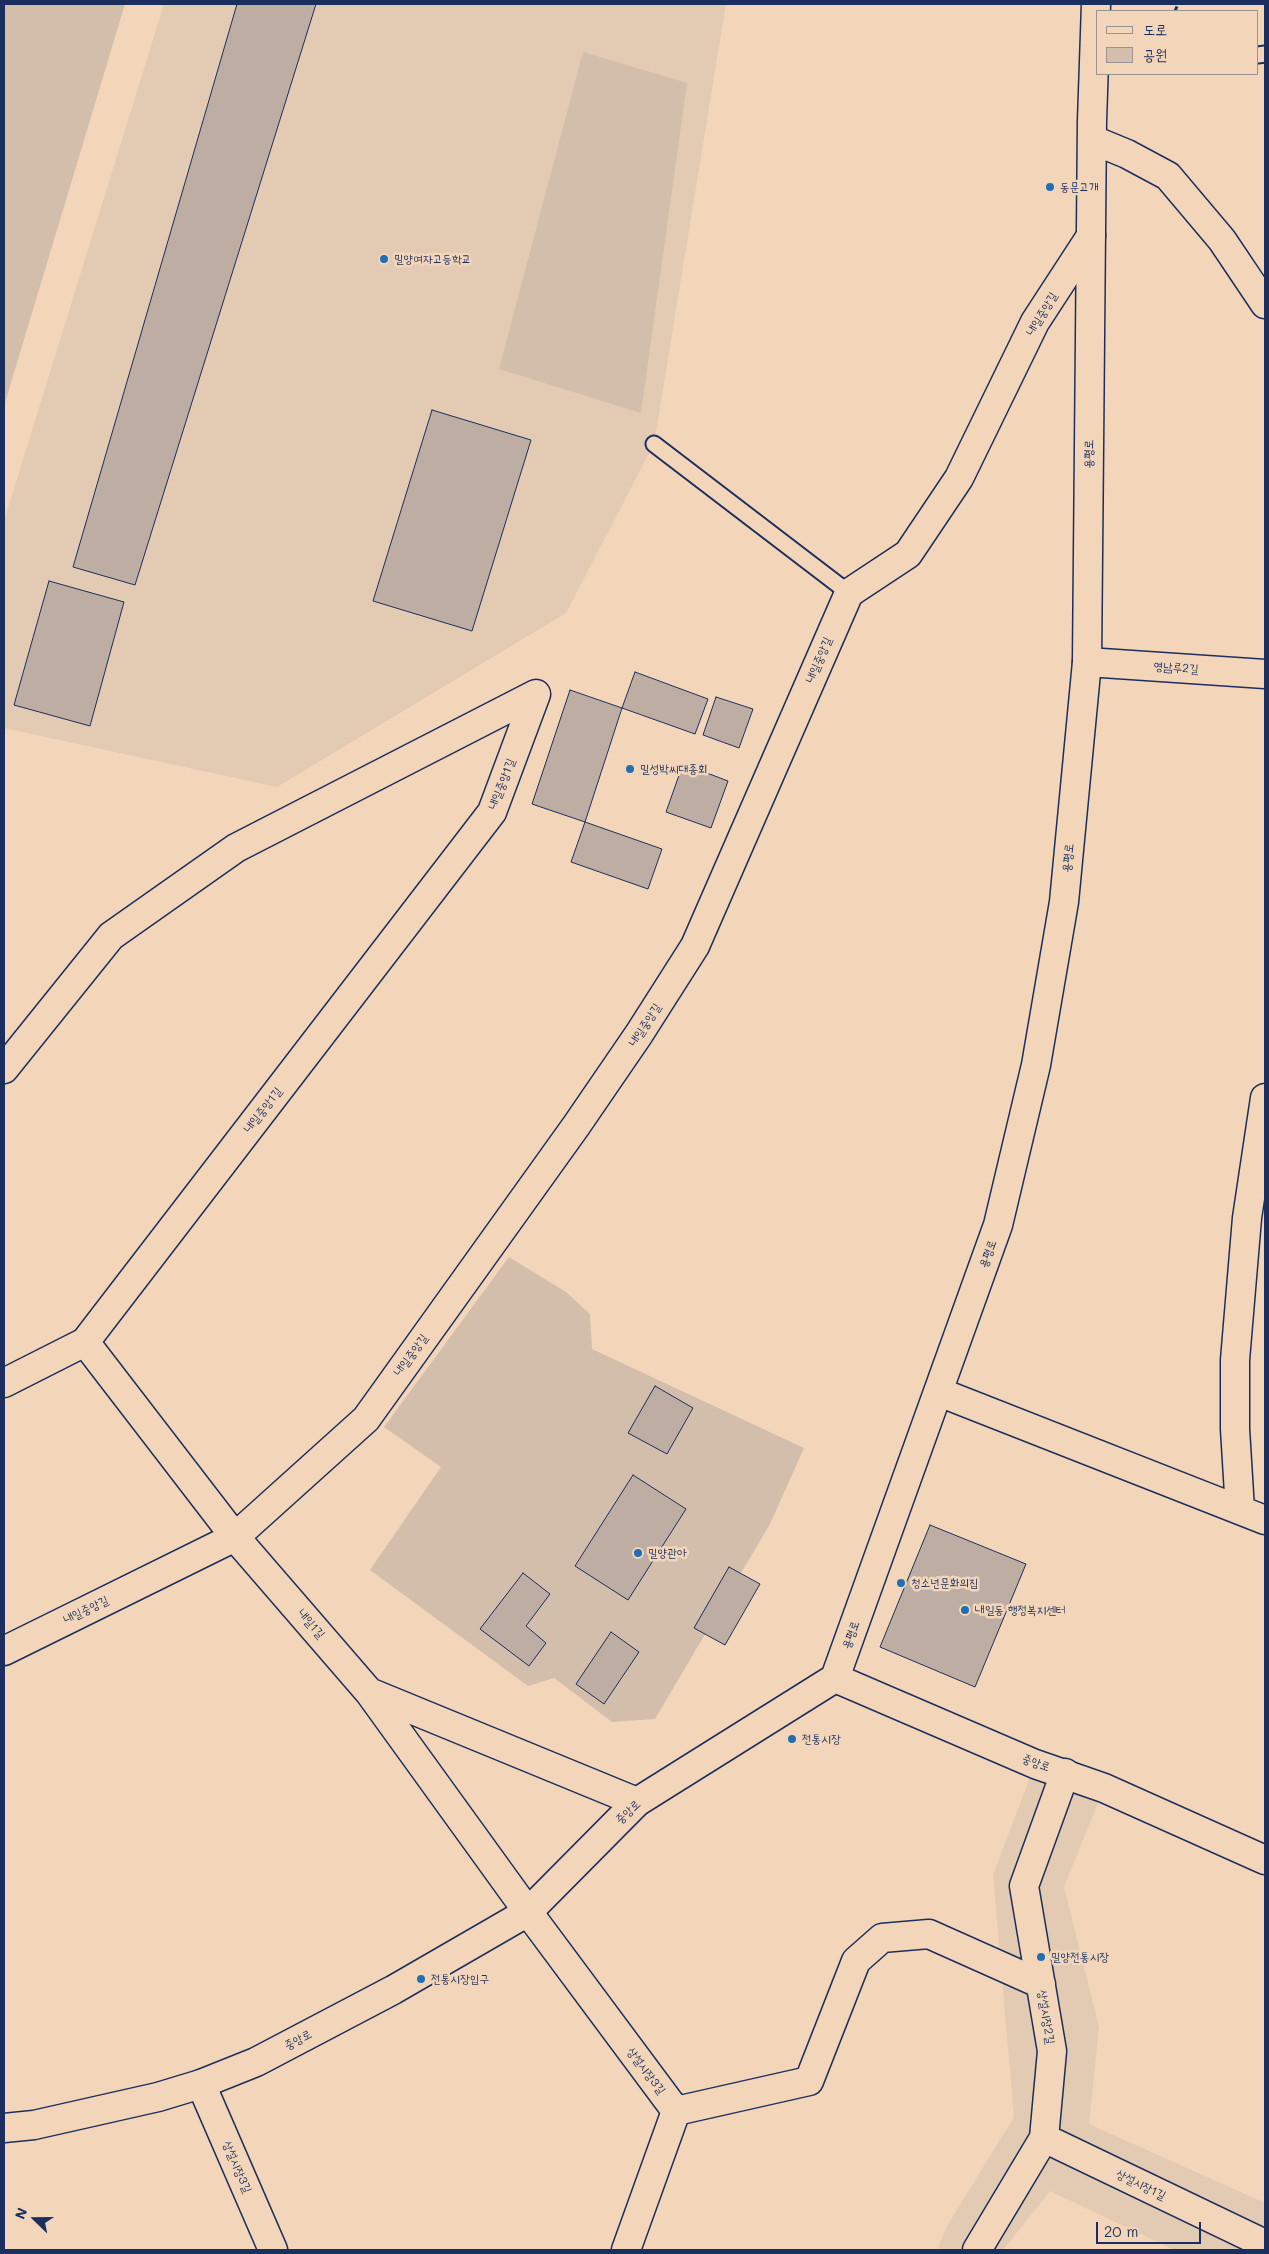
<!DOCTYPE html>
<meta charset="utf-8">
<style>
body{margin:0}
#map{position:relative;width:1269px;height:2254px;overflow:hidden;background:#f3d6b9;font-family:Mali,"Poor Story",sans-serif}
canvas{display:block}
.frame{position:absolute;inset:0;border:5px solid #1b2f5e;pointer-events:none}
.legend{position:absolute;left:1096px;top:10px;width:162px;height:65px;box-sizing:border-box;background:#f3d6b9;border:1px solid #9d9395;margin:0;padding:6px 9px;list-style:none;font-size:15px;color:#1b2f5e}
.legend li{display:flex;align-items:center;gap:10px;height:25px}
.legend b{width:25px;border:1px solid #9d9395}
.north{position:absolute;left:10px;top:2194px;width:50px;height:50px;-webkit-text-stroke:4px #f3d6b9;paint-order:stroke;rotate:292deg;font-size:14px;font-weight:700;line-height:20px;text-align:center;color:#1b2f5e}
.north::after{content:'';display:block;margin:auto;width:18px;height:22px;background:#1b2f5e;clip-path:polygon(50% 0,100% 100%,50% 72%,0 100%)}
.scale{position:absolute;left:1096px;top:2222px;width:105px;height:22px;box-sizing:border-box;border:2px solid #1b2f5e;border-top:0;padding-left:6px;font-size:15px;line-height:18px;white-space:nowrap;color:#1b2f5e;-webkit-text-stroke:4px #f3d6b9;paint-order:stroke}
</style>
<div id="map">
<canvas width="1269" height="2254"></canvas>
<div class="frame"></div>
<ul class="legend">
<li><b style="height:6px;background:#f3d6b9"></b>도로</li>
<li><b style="height:14px;background:#d3beac"></b>공원</li>
</ul>
<div class="north">N</div>
<div class="scale">20 m</div>
</div>
<script>
const ctx = document.querySelector('canvas').getContext('2d');
ctx.lineJoin = 'round';
function fill(path, color) { ctx.fillStyle = color; ctx.fill(path, 'evenodd'); }
const toPath = rows => new Path2D(rows.map(r => 'M' + r).join(''));
function strokePath(path, color, width, dash) { ctx.strokeStyle = color; ctx.lineWidth = width; ctx.lineCap = dash ? 'butt' : 'round'; ctx.setLineDash(dash || []); ctx.stroke(path); }
function label(font, color, halo, rows, align = 'center') {
  ctx.font = font + ' Mali,"Poor Story",sans-serif'; ctx.lineWidth = 5; ctx.setLineDash([]); ctx.textBaseline = 'middle'; ctx.strokeStyle = halo; ctx.fillStyle = color; for (const [text, x, y, turn = 0] of rows) {
    ctx.save(); ctx.translate(x, y); ctx.rotate((+turn || 0) * Math.PI / 180); ctx.textAlign = isNaN(turn) ? turn : align; if (halo) ctx.strokeText(text, 0, 0); ctx.fillText(text, 0, 0); ctx.restore();
  }
}
const built = toPath([
 [164,4,726,4,654,444,566,613,277,787,4,728,4,521],
 [1035,1764,1104,1788,1064,1887,1099,2027,1089,2124,1265,2203,1265,2250,1174,2250,1050,2191,1003,2250,937,2250,947,2226,1014,2117,993,1875]
]);
const green = toPath([
 [4,4,125,4,4,406],
 [583,52,687,83,641,413,499,369],
 [509,1257,566,1292,590,1314,592,1349,804,1448,770,1524,655,1719,612,1722,554,1678,528,1686,370,1570,441,1467,384,1427]
]);
const building = toPath([
 [237,4,316,4,135,585,73,567,237,4],
 [432,410,531,440,472,631,373,601,432,410],
 [49,581,124,602,90,726,14,705,49,581],
 [635,672,708,699,695,734,622,708,635,672],
 [570,690,622,708,585,822,532,804,570,690],
 [716,697,753,709,739,748,703,735,716,697],
 [683,764,728,781,711,828,666,812,683,764],
 [585,822,662,849,648,889,571,862,585,822],
 [655,1386,693,1408,667,1454,628,1433,655,1386],
 [633,1475,686,1509,628,1600,575,1566,633,1475],
 [930,1525,1026,1564,975,1687,880,1647,930,1525],
 [729,1567,760,1584,725,1645,694,1628,729,1567],
 [523,1573,550,1594,526,1626,546,1643,529,1666,480,1629,523,1573],
 [611,1632,639,1652,604,1704,576,1684,611,1632]
]);
const path = toPath([
 [1175,11,1178,4]
]);
const lane = toPath([
 [1258,55,1265,54],
 [654,444,849,593]
]);
const street = toPath([
 [1093,140,1127,154,1168,176,1222,240,1265,304],
 [1087,662,1265,674],
 [4,1069,111,936,236,848,536,694,492,812,85,1342,4,1383],
 [85,1342,235,1537,369,1692,528,1912,676,2111,626,2250],
 [939,1392,1265,1520],
 [1240,1510,1235,1429,1235,1360,1247,1218,1265,1098],
 [4,1651,235,1537,366,1419,576,1126,639,1034,695,946,849,593,908,554,959,478,1035,322,1091,236],
 [369,1692,637,1802],
 [201,2084,273,2250],
 [676,2111,809,2081,856,1961,882,1938,929,1934,1041,1984],
 [1044,2138,1265,2244],
 [977,2250,1044,2138,1052,2051,1024,1886,1065,1773]
]);
const secondary = toPath([
 [835,1678,998,1225,1036,1065,1064,902,1087,662,1092,121,1096,4],
 [4,2128,34,2125,158,2097,201,2084,256,2062,393,1990,528,1912,637,1802,835,1678,1035,1764,1104,1788,1265,1860]
]);
const markers = [
 [1050,187,5,"#1f6fb2"],
 [384,259,5,"#1f6fb2"],
 [630,769,5,"#1f6fb2"],
 [638,1553,5,"#1f6fb2"],
 [901,1583,5,"#1f6fb2"],
 [965,1610,5,"#1f6fb2"],
 [792,1739,5,"#1f6fb2"],
 [1041,1957,5,"#1f6fb2"],
 [421,1979,5,"#1f6fb2"]
];
const poiNames = [
 ["동문고개",1060,187],
 ["밀양여자고등학교",394,259],
 ["밀성박씨대종회",640,769],
 ["밀양관아",648,1553],
 ["청소년문화의집",911,1583],
 ["내일동 행정복지센터",975,1610],
 ["전통시장",802,1739],
 ["밀양전통시장",1051,1957],
 ["전통시장입구",431,1979]
];
const streetNames = [
 ["내일중앙길",1042,314,-59],
 ["용평로",1089,454,-89],
 ["내일중앙길",819,660,-67],
 ["영남루2길",1176,668,4],
 ["내일중앙1길",502,784,-69],
 ["용평로",1068,858,-84],
 ["내일중앙길",645,1025,-57],
 ["내일중앙1길",263,1110,-52],
 ["용평로",988,1254,-70],
 ["내일중앙길",411,1355,-54],
 ["내일중앙길",86,1610,-26],
 ["내일1길",311,1624,49],
 ["용평로",851,1635,-70],
 ["중앙로",1036,1763,20],
 ["중앙로",628,1812,-43],
 ["상설시장2길",1046,2017,81],
 ["중앙로",298,2040,-28],
 ["상설시장3길",646,2071,53],
 ["상설시장3길",237,2167,67],
 ["상설시장1길",1141,2185,26]
];
fill(built, '#e3cab2');
fill(green, '#d3beac');
fill(building, '#beada3');
strokePath(building, '#1b2f5e', 1);
strokePath(lane, '#1b2f5e', 19);
strokePath(street, '#1b2f5e', 31);
strokePath(secondary, '#1b2f5e', 31);
strokePath(path, '#1b2f5e', 3, [5, 4]);
strokePath(lane, '#f3d6b9', 15);
strokePath(street, '#f3d6b9', 28);
strokePath(secondary, '#f3d6b9', 28);
for (const [x, y, r, color] of markers) { const dot = new Path2D(); dot.arc(x, y, r, 0, 2 * Math.PI); ctx.fillStyle = color; ctx.fill(dot); strokePath(dot, '#f3d6b9', 2); }
label('12px', '#1b2f5e', '#f3d6b9', poiNames, 'left');
label('12px', '#1b2f5e', '#f3d6b9', streetNames);
</script>
